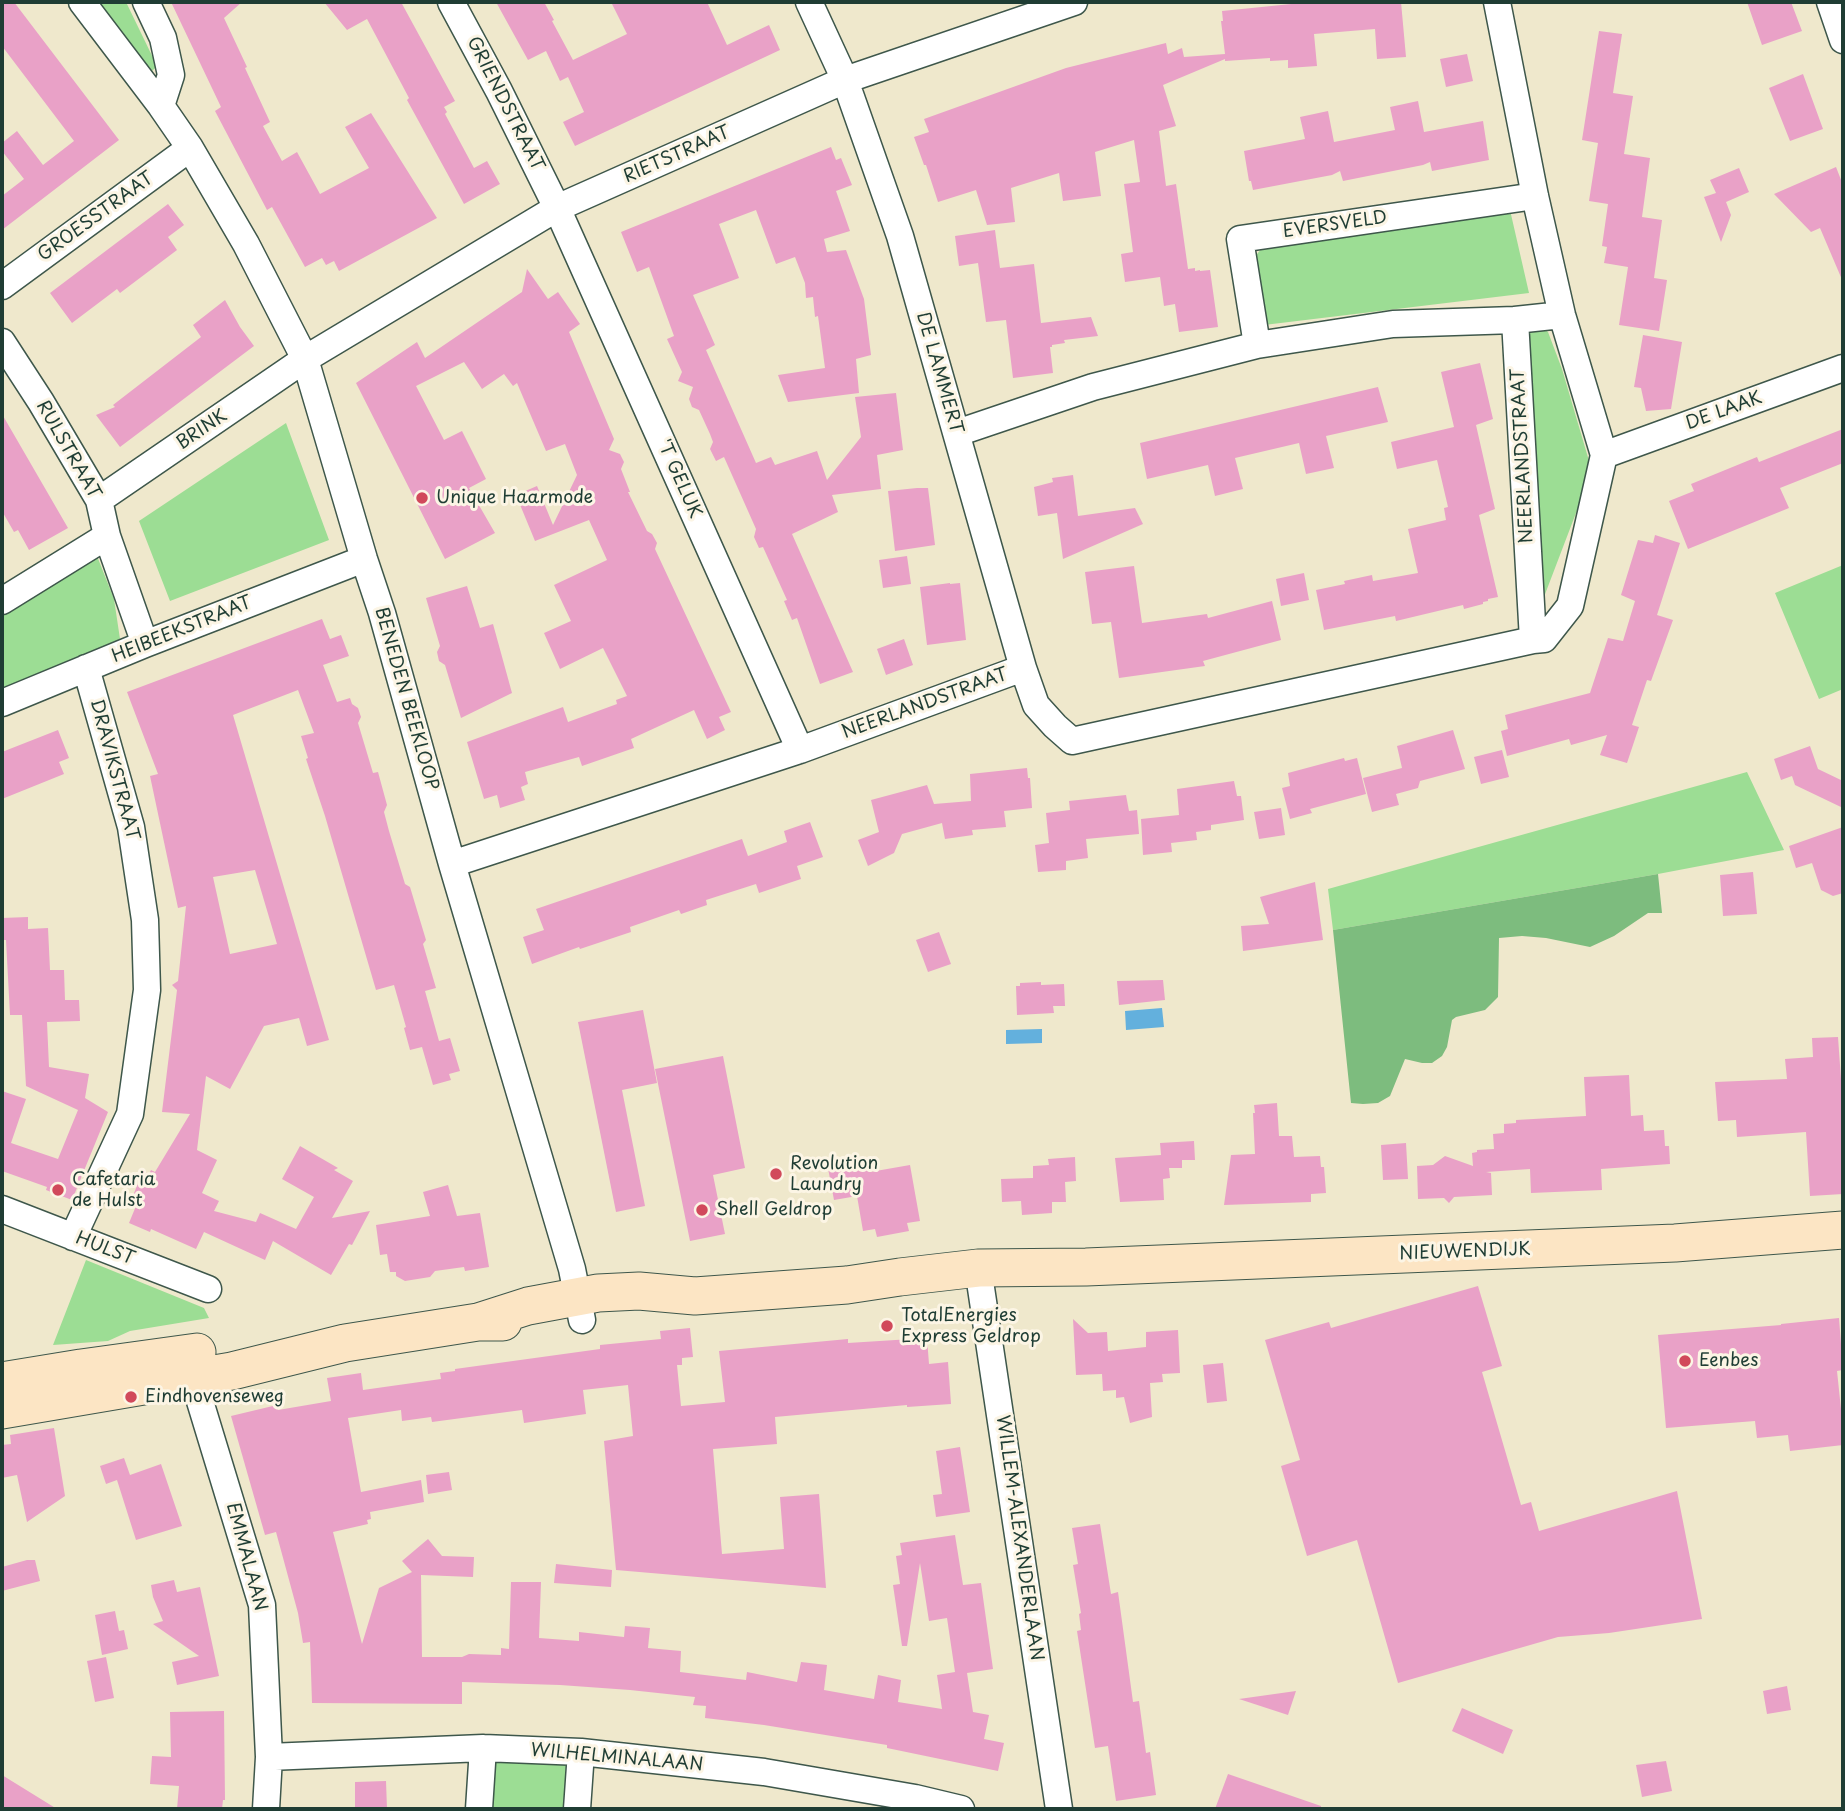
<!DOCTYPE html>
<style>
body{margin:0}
#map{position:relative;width:1845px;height:1811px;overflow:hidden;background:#efe8cc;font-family:"Playpen Sans",sans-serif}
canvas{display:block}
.frame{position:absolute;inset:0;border:4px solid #1f3d34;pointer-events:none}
</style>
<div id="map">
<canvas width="1845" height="1811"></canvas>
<div class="frame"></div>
</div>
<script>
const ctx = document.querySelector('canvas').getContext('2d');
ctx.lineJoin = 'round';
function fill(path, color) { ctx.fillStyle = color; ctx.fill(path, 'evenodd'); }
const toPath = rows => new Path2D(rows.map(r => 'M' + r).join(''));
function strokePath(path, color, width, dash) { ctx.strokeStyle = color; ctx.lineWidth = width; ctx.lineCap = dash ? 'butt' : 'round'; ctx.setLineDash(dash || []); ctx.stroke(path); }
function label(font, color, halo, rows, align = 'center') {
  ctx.font = font + ' "Playpen Sans",sans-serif'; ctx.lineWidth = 6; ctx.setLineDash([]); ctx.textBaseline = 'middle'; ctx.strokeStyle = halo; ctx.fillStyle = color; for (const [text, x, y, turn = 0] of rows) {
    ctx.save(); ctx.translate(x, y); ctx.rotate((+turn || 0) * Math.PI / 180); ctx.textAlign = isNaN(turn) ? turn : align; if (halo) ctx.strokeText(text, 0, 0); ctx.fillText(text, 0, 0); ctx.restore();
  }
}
const green = toPath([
 [96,2,126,2,157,66,152,71],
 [1510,210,1529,293,1264,325,1254,258,1261,249,1296,241],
 [1527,326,1543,327,1548,332,1562,369,1592,471,1539,610],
 [286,423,329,540,170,601,139,521],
 [97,556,114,599,120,639,2,692,2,613],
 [1843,565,1843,689,1819,699,1775,593],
 [1747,772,1784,850,1658,874,1333,930,1328,889],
 [86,1260,204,1308,209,1318,130,1331,108,1341,53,1345],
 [495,1761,513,1761,569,1765,567,1809,492,1809]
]);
const forest = toPath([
 [1658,874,1662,913,1648,913,1614,936,1590,947,1546,938,1522,936,1499,938,1498,997,1485,1010,1456,1017,1452,1020,1447,1047,1442,1056,1432,1063,1422,1063,1405,1059,1390,1096,1378,1103,1363,1104,1351,1103,1333,930]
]);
const water = toPath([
 [1162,1008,1164,1027,1126,1030,1125,1011],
 [1042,1029,1042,1043,1006,1044,1006,1030]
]);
const building = toPath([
 [2,2,14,2,119,140,2,230,2,196,24,179,2,151,2,143,17,131,43,165,74,141,2,46],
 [171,2,242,2,224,18,247,67,245,68,270,122,263,126,282,161,297,152,320,194,369,168,345,127,371,113,437,218,339,271,334,261,326,265,322,258,305,267,272,207,267,210,215,111,221,107],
 [324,2,401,2,455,101,444,107,447,112,445,114,474,168,487,161,500,184,464,204,407,100,409,98,367,19,347,30],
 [496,2,544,2,554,20,552,21,573,60,627,34,611,2,707,2,727,45,769,25,780,50,575,146,563,122,584,112,568,77,560,81,546,51,528,60],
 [1311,2,1401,2,1406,57,1377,59,1375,29,1314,34,1317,66,1288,68,1288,60,1270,61,1270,58,1225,61,1225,59,1163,85,1176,126,1159,131,1166,186,1176,184,1188,269,1195,268,1195,271,1200,270,1200,271,1210,270,1218,327,1179,332,1175,304,1164,306,1160,277,1125,282,1121,254,1133,252,1124,184,1140,182,1134,140,1095,152,1101,196,1063,201,1059,173,1011,188,1015,222,987,225,976,190,938,202,926,165,924,165,914,137,929,132,924,119,1066,68,1166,43,1168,54,1182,48,1184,57,1225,54,1221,21,1223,21,1222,11],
 [1747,2,1791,2,1802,31,1762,45],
 [1599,31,1622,34,1613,93,1633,96,1624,154,1650,158,1642,217,1662,220,1654,278,1667,280,1659,331,1619,325,1628,267,1604,263,1607,247,1602,246,1608,204,1589,201,1598,143,1582,140],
 [1467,54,1473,81,1446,87,1440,59],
 [1803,74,1823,129,1790,141,1769,88],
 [1418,101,1424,132,1483,121,1489,160,1432,171,1430,162,1423,165,1343,181,1340,171,1332,175,1253,190,1251,181,1249,181,1244,151,1305,139,1300,117,1328,111,1334,142,1395,130,1390,107],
 [831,147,836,160,841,158,852,185,836,191,850,231,824,239,827,252,846,250,864,299,871,355,856,359,859,393,788,402,778,375,825,368,818,316,815,317,813,297,806,298,805,283,795,257,776,264,756,210,719,224,739,278,693,295,715,345,706,350,756,463,771,457,775,465,817,451,827,480,861,437,855,397,896,393,903,450,877,455,881,489,832,495,838,512,792,534,853,672,820,684,797,618,792,620,784,601,787,600,763,547,759,548,754,537,756,529,724,457,716,461,710,449,713,442,710,434,699,410,692,407,689,399,693,387,678,381,682,372,667,339,674,336,649,267,637,272,621,232],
 [1836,167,1843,185,1843,282,1820,228,1811,232,1774,194],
 [1739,168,1749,192,1726,202,1731,215,1721,242,1704,197,1716,193,1710,180],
 [168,204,184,225,168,237,177,250,120,293,117,289,72,323,50,293],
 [995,230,1000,268,1034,264,1041,323,1091,317,1098,336,1064,340,1065,343,1052,345,1052,347,1050,347,1053,373,1013,378,1006,320,986,322,978,263,959,266,955,236],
 [527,269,548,299,558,292,580,324,569,332,614,439,609,450,620,454,624,462,621,469,630,492,628,492,647,531,652,534,657,543,655,549,731,712,719,717,725,730,707,739,694,710,631,739,634,748,582,766,579,757,525,772,528,784,521,787,525,800,500,808,497,795,484,799,467,742,563,707,568,722,617,704,616,700,627,696,603,648,560,669,544,633,571,621,554,585,607,560,589,520,535,541,516,495,537,486,553,525,577,475,565,444,546,451,517,383,513,386,504,374,482,389,464,362,416,386,444,440,462,431,486,479,469,488,495,533,445,559,356,383,417,342,425,358,522,292],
 [225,300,240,327,254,346,120,447,96,415,115,407,113,405,201,337,193,325],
 [1643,335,1682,342,1671,409,1646,411,1641,388,1634,387],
 [1480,363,1493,419,1476,425,1495,509,1479,515,1498,597,1488,599,1488,601,1483,602,1483,604,1464,609,1463,605,1396,621,1395,616,1324,630,1316,590,1345,584,1344,581,1372,575,1373,581,1418,573,1408,529,1446,520,1444,508,1448,507,1437,460,1397,469,1391,442,1454,427,1441,372],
 [1378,387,1388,422,1326,436,1334,468,1306,474,1299,443,1235,458,1243,489,1215,496,1208,465,1147,479,1140,443],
 [2,414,68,528,29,550,18,530,14,532,2,511],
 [1843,429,1843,463,1780,488,1789,508,1688,549,1669,501,1694,491,1691,484,1757,457,1759,462],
 [1073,475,1078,516,1135,508,1143,524,1063,559,1057,513,1038,516,1034,487,1053,482,1052,478],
 [917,488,928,488,935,545,895,551,888,491],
 [1655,535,1680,543,1657,615,1673,620,1651,681,1647,680,1632,725,1639,727,1627,763,1600,755,1607,735,1571,745,1569,739,1507,756,1501,731,1508,729,1505,715,1590,693,1608,638,1623,641,1635,601,1621,595,1638,540,1653,543],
 [907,556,911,584,883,588,879,560],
 [1134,566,1142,623,1207,614,1208,618,1272,601,1281,640,1203,661,1205,666,1119,678,1111,622,1092,624,1085,572],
 [1304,573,1309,600,1281,606,1276,579],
 [950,583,950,584,960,583,966,640,927,645,920,587],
 [467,586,480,628,493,624,512,693,461,718,445,665,439,661,437,652,440,646,426,598],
 [322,619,330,639,341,635,349,656,323,665,337,702,350,698,352,704,358,708,361,717,358,723,373,773,378,772,387,805,384,812,389,831,405,884,410,887,426,940,423,944,436,988,425,991,439,1041,450,1038,460,1071,449,1074,451,1080,433,1085,422,1047,410,1050,404,1028,406,1027,394,985,376,990,325,816,306,759,308,758,301,736,314,733,298,690,233,715,329,1040,307,1046,299,1018,264,1026,230,1089,206,1076,197,1150,217,1160,202,1193,219,1201,214,1211,256,1222,260,1213,296,1229,314,1197,282,1179,300,1146,338,1168,334,1170,353,1181,332,1218,370,1211,352,1245,349,1244,331,1275,273,1241,265,1260,204,1232,196,1249,151,1229,150,1232,129,1223,136,1206,130,1203,143,1171,149,1174,151,1170,155,1172,190,1114,162,1112,177,990,172,985,178,981,186,906,178,908,150,776,158,774,127,692],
 [255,870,277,944,230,954,213,877],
 [904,639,913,665,886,675,877,649],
 [58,730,69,758,59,762,64,774,2,799,2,752],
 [1453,730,1465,769,1420,781,1418,788,1396,794,1399,805,1372,812,1363,778,1402,768,1397,746],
 [1810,746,1818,769,1843,781,1843,808,1795,785,1792,776,1781,780,1774,759],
 [1502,750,1509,777,1481,784,1474,757],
 [1344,758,1345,761,1357,758,1366,794,1310,809,1312,813,1290,819,1282,788,1290,786,1288,773],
 [1027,768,1028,778,1030,778,1032,808,1004,811,1006,827,972,830,973,835,945,839,942,823,902,834,894,853,868,866,858,840,879,832,871,800,927,785,934,804,971,801,970,774],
 [1234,781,1237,796,1241,796,1244,820,1211,825,1211,830,1196,832,1197,840,1171,843,1172,852,1143,855,1141,819,1179,815,1177,789],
 [1126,795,1129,811,1137,810,1139,834,1086,839,1088,858,1066,861,1066,870,1038,872,1035,845,1049,843,1046,813,1070,810,1069,801],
 [1281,808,1285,835,1259,839,1254,812],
 [810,822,823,857,797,866,801,879,759,893,756,884,706,900,707,905,681,914,679,910,630,927,631,932,580,949,579,947,532,964,523,937,544,930,536,909,742,839,748,856,787,842,784,831],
 [1843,827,1843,893,1833,896,1821,890,1812,863,1796,868,1789,846],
 [1753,872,1757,914,1723,916,1720,875],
 [1315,882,1323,940,1243,951,1241,926,1269,924,1260,897],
 [28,917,28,929,48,928,50,970,64,970,65,1000,79,1000,80,1021,47,1022,49,1067,89,1074,85,1098,108,1112,72,1200,46,1190,47,1187,2,1171,4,1159,2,1158,2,1091,26,1099,11,1143,58,1159,78,1110,26,1086,22,1015,10,1015,6,940,3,940,2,918],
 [939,932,951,964,928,972,916,940],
 [1163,980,1165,1000,1119,1005,1117,981],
 [1041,982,1041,985,1064,984,1065,1006,1053,1006,1054,1013,1017,1015,1016,986,1020,986,1020,983],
 [643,1010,657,1083,622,1090,645,1206,616,1212,578,1022],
 [1838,1037,1843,1107,1843,1194,1810,1196,1806,1132,1737,1137,1736,1120,1718,1121,1715,1082,1787,1079,1785,1059,1813,1057,1812,1038],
 [723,1056,745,1168,713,1175,725,1234,690,1241,655,1069],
 [1629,1075,1631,1116,1643,1115,1644,1131,1664,1130,1665,1146,1669,1146,1670,1164,1601,1169,1602,1190,1531,1193,1530,1169,1486,1172,1491,1173,1492,1195,1454,1197,1449,1203,1444,1198,1418,1199,1417,1166,1433,1165,1445,1156,1473,1166,1472,1153,1477,1152,1477,1150,1494,1149,1493,1134,1504,1133,1504,1124,1516,1123,1516,1120,1586,1116,1584,1077],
 [1277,1103,1279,1136,1292,1136,1294,1157,1320,1156,1321,1167,1324,1167,1326,1193,1311,1194,1311,1202,1224,1205,1231,1155,1255,1154,1253,1113,1255,1113,1254,1105],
 [1194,1141,1195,1160,1182,1160,1182,1168,1169,1168,1170,1178,1163,1179,1164,1200,1120,1202,1115,1158,1161,1155,1160,1143],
 [1406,1143,1408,1179,1383,1180,1381,1145],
 [1075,1157,1076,1181,1065,1182,1066,1202,1052,1202,1052,1213,1022,1215,1021,1201,1002,1202,1001,1179,1033,1178,1033,1166,1049,1165,1048,1159],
 [850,1159,859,1162,870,1172,910,1165,920,1221,907,1223,909,1231,877,1237,875,1229,863,1231,857,1196,834,1200,827,1163],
 [448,1185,457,1216,480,1213,489,1267,465,1271,464,1267,435,1271,430,1277,405,1281,396,1276,396,1272,390,1272,387,1254,380,1255,376,1225,430,1216,423,1192],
 [1478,1286,1502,1366,1482,1372,1521,1505,1531,1502,1539,1531,1677,1491,1702,1619,1609,1633,1558,1637,1398,1683,1357,1540,1307,1556,1281,1466,1300,1460,1265,1340,1329,1322,1331,1328],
 [1839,1318,1843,1370,1837,1371,1843,1428,1843,1445,1790,1451,1788,1435,1757,1438,1755,1421,1666,1428,1658,1335,1781,1325,1781,1324],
 [1073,1319,1088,1333,1107,1332,1108,1351,1146,1347,1146,1332,1178,1330,1180,1373,1162,1374,1163,1382,1150,1383,1152,1417,1130,1423,1124,1397,1116,1398,1116,1390,1103,1391,1102,1374,1076,1375],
 [690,1328,693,1357,682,1358,682,1365,677,1365,681,1406,725,1402,719,1351,848,1339,848,1343,927,1338,929,1364,948,1362,951,1404,907,1407,907,1405,775,1417,777,1444,713,1449,722,1554,784,1549,780,1497,819,1494,826,1588,616,1570,604,1441,633,1436,628,1385,583,1390,586,1414,524,1423,522,1410,432,1422,431,1417,402,1421,401,1410,348,1418,361,1492,421,1480,424,1502,370,1512,371,1519,367,1520,368,1524,333,1532,362,1644,379,1588,412,1572,402,1561,428,1539,442,1556,474,1557,473,1577,421,1575,422,1657,462,1657,469,1654,501,1655,501,1648,509,1649,511,1582,541,1582,539,1638,579,1641,579,1632,624,1637,625,1626,650,1628,648,1648,681,1651,680,1672,746,1680,747,1672,797,1682,801,1662,827,1665,824,1690,874,1699,878,1675,901,1680,898,1702,942,1709,937,1675,955,1672,947,1618,929,1621,920,1563,907,1646,902,1646,893,1585,900,1584,896,1556,902,1555,900,1543,955,1535,963,1585,981,1583,993,1669,967,1673,973,1712,989,1715,984,1739,1004,1743,998,1771,887,1748,887,1745,764,1725,705,1718,706,1706,693,1705,695,1697,630,1690,560,1685,462,1682,462,1704,312,1703,310,1642,303,1643,298,1613,276,1532,265,1535,231,1416,277,1405,278,1410,331,1401,327,1378,361,1373,363,1390,441,1379,440,1373,455,1371,455,1369,600,1349,600,1345,661,1339,660,1331],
 [1223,1363,1227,1401,1207,1403,1203,1365],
 [54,1428,65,1496,27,1522,17,1475,2,1478,2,1445,11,1444,10,1435],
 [960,1447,970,1512,936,1517,933,1495,942,1494,936,1451],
 [124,1458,130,1475,161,1464,182,1526,136,1540,117,1480,106,1484,100,1466],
 [449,1472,452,1490,428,1494,426,1475],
 [1100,1524,1111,1594,1118,1592,1133,1702,1139,1701,1146,1753,1150,1752,1156,1795,1116,1801,1108,1746,1095,1748,1077,1631,1081,1630,1079,1614,1081,1613,1073,1565,1078,1564,1072,1528],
 [27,1560,35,1560,40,1581,2,1591,2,1567],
 [556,1564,612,1570,611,1587,554,1583],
 [174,1580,177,1592,200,1587,219,1676,177,1685,172,1662,199,1656,153,1624,163,1621,153,1597,151,1585],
 [115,1611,119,1631,124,1630,128,1649,102,1655,95,1615],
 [106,1657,114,1698,95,1702,87,1661],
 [1787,1686,1791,1710,1767,1714,1763,1691],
 [1296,1691,1288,1715,1239,1699],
 [1462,1708,1513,1730,1503,1754,1452,1731],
 [224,1711,225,1800,223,1800,222,1809,177,1809,179,1786,150,1784,152,1756,171,1757,170,1712],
 [1666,1761,1672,1791,1642,1797,1636,1765],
 [1228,1774,1321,1806,1321,1809,1215,1809],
 [2,1775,57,1809,2,1809],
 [386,1781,387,1809,355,1809,355,1782]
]);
const minor = toPath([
 [82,2,161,106,190,148,246,244,305,359,364,559,382,613,452,864,572,1269,582,1320],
 [146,2,163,38,171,75,161,106],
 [451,2,499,91,557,208,800,750],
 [809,2,845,80,900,236,1023,668],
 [1830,2,1843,40],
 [2,286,190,148],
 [2,342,41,402,99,500,107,536,145,644],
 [1257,345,1240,239,1535,196],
 [957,433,1093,387,1257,345,1393,324,1515,320],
 [1604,455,1843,368],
 [99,500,305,359,557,208,845,80,1074,2],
 [2,601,107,536],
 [1533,640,1515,320,1562,315],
 [2,703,145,644,364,559],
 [452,864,800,750,1023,668,1036,705,1055,726,1072,741,1533,640,1544,639,1570,606,1604,455,1562,315,1535,196,1497,2],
 [2,1209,208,1289],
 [73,1237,130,1114,147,990,145,920,131,827,86,668],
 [978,1268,1059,1809],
 [186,1361,199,1398,262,1605,269,1757,266,1809],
 [269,1757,483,1748,581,1752,764,1772,915,1798,961,1809],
 [479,1809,483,1748],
 [577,1809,581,1752]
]);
const secondary = toPath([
 [478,1322,528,1306,598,1293,639,1291,695,1296,847,1285,900,1277,978,1268,1086,1267,1675,1243,1843,1230],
 [2,1381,81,1368,197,1352],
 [2,1410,232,1371,345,1343,478,1322,503,1322]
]);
const markers = [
 [422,498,7,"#d1495b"],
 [776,1174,7,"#d1495b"],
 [58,1190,7,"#d1495b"],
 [702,1210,7,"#d1495b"],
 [887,1326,7,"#d1495b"],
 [1685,1361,7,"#d1495b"],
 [131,1397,7,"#d1495b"]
];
const streetNames = [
 ["GRIENDSTRAAT",505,104,63],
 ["RIETSTRAAT",677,155,-24],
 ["GROESSTRAAT",96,217,-36],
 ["EVERSVELD",1335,225,-8],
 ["DE LAMMERT",939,373,74],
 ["DE LAAK",1724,411,-20],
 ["BRINK",202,430,-34],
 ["RULSTRAAT",68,450,60],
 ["NEERLANDSTRAAT",1523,456,-93],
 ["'T GELUK",679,479,66],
 ["HEIBEEKSTRAAT",182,630,-22],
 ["BENEDEN BEEKLOOP",406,699,74],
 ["NEERLANDSTRAAT",925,704,-20],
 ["DRAVIKSTRAAT",114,770,75],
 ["HULST",105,1249,21],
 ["NIEUWENDIJK",1465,1252,-2],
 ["WILLEM-ALEXANDERLAAN",1019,1538,82],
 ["EMMALAAN",246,1557,75],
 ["WILHELMINALAAN",617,1758,5]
];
const poiNames = [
 ["Unique Haarmode",436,498],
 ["Revolution",790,1164],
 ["Laundry",790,1185],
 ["Cafetaria",72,1180],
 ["de Hulst",72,1201],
 ["Shell Geldrop",716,1210],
 ["TotalEnergies",901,1316],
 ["Express Geldrop",901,1337],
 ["Eenbes",1699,1361],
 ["Eindhovenseweg",145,1397]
];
fill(green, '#9cdd94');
fill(forest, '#7dbc7e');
fill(water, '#63b0dd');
fill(building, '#e9a1c7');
strokePath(minor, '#3e574b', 29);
strokePath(secondary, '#3e574b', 39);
strokePath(minor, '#fff', 26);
strokePath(secondary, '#fce5c4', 37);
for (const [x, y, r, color] of markers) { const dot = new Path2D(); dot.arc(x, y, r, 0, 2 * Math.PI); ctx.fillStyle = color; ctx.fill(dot); strokePath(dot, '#fcf5e5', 2.5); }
label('18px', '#1f3d34', '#fcf5e5', streetNames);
label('18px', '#1f3d34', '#fcf5e5', poiNames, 'left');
</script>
